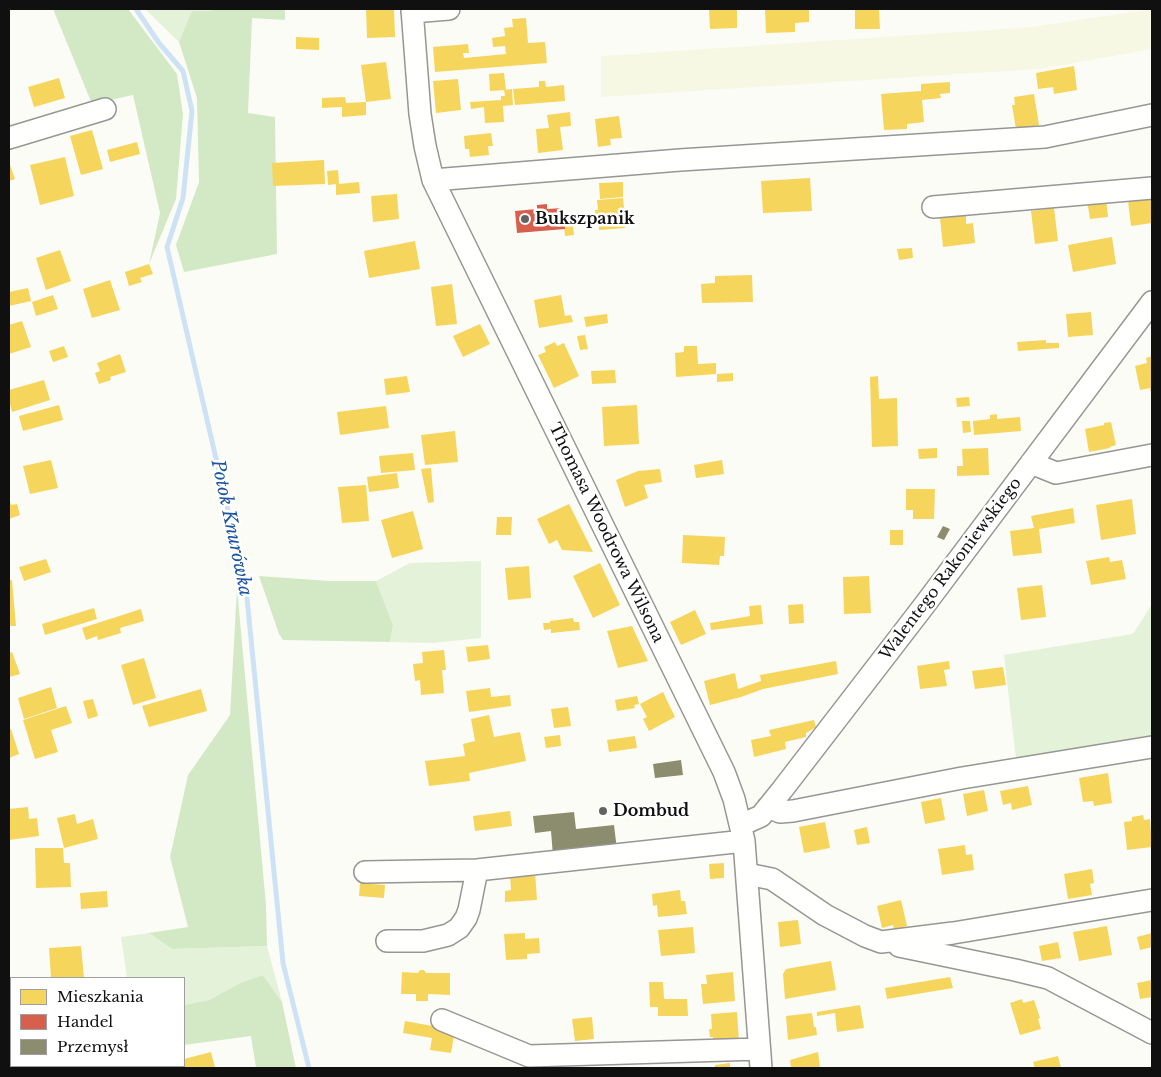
<!DOCTYPE html>
<meta charset="utf-8">
<style>
body{margin:0}
#map{position:relative;width:1161px;height:1077px;overflow:hidden;background:#fcfcf7;font-family:"Libre Baskerville",serif}
canvas{display:block}
.frame{position:absolute;inset:0;border:10px solid #101010;pointer-events:none}
.legend{position:absolute;left:10px;top:977px;width:175px;height:90px;box-sizing:border-box;background:#fff;border:1px solid #9f9f9f;margin:0;padding:6px 9px;list-style:none;font-size:15px;color:#101010}
.legend li{display:flex;align-items:center;gap:10px;height:25px}
.legend b{width:25px;border:1px solid #9f9f9f}
</style>
<div id="map">
<canvas width="1161" height="1077"></canvas>
<div class="frame"></div>
<ul class="legend">
<li><b style="height:14px;background:#f6d55c"></b>Mieszkania</li>
<li><b style="height:14px;background:#d6604d"></b>Handel</li>
<li><b style="height:14px;background:#8c8c6e"></b>Przemysł</li>
</ul>
</div>
<script>
const ctx = document.querySelector('canvas').getContext('2d');
ctx.lineJoin = 'round';
function fill(path, color) { ctx.fillStyle = color; ctx.fill(path, 'evenodd'); }
const toPath = rows => new Path2D(rows.map(r => 'M' + r).join(''));
function strokePath(path, color, width, dash) { ctx.strokeStyle = color; ctx.lineWidth = width; ctx.lineCap = dash ? 'butt' : 'round'; ctx.setLineDash(dash || []); ctx.stroke(path); }
function label(font, color, halo, rows, align = 'center') {
  ctx.font = font + ' "Libre Baskerville",serif'; ctx.lineWidth = 5; ctx.setLineDash([]); ctx.textBaseline = 'middle'; ctx.strokeStyle = halo; ctx.fillStyle = color; for (const [text, x, y, turn = 0] of rows) {
    ctx.save(); ctx.translate(x, y); ctx.rotate((+turn || 0) * Math.PI / 180); ctx.textAlign = isNaN(turn) ? turn : align; if (halo) ctx.strokeText(text, 0, 0); ctx.fillText(text, 0, 0); ctx.restore();
  }
}
const farmland = toPath([
 [1152,9,1152,49,1040,69,601,97,601,56,1032,27]
]);
const green = toPath([
 [145,9,212,9,212,11,192,12,179,42],
 [481,561,481,638,432,643,390,642,393,625,376,581,410,563],
 [1152,604,1152,740,1016,759,1004,655,1133,634],
 [149,933,172,949,267,946,282,1002,263,975,240,983,209,1000,184,1005,184,978,127,978,121,937]
]);
const forest = toPath([
 [53,9,128,9,177,74,183,114,176,199,149,264,160,213,133,95,92,104],
 [212,9,285,9,285,20,252,18,248,113,275,117,277,254,184,272,176,245,199,182,197,98,179,42,192,11,212,11],
 [259,576,330,581,376,581,393,625,390,642,283,640,279,634],
 [237,588,266,905,267,946,172,949,149,933,188,927,170,857,188,775,230,715],
 [263,975,282,1002,296,1068,256,1068,251,1036,184,1045,184,1005,209,1000,240,983]
]);
const homes = toPath([
 [366,9,394,9,395,37,367,38],
 [709,9,737,9,737,28,710,29],
 [765,9,809,9,809,22,795,23,795,32,766,33],
 [855,9,879,9,880,29,855,29],
 [526,18,528,43,545,42,547,63,435,72,433,47,468,44,469,53,463,53,464,58,506,54,505,46,493,47,492,38,505,36,504,28,513,27,512,19],
 [296,37,319,38,319,50,296,49],
 [386,62,391,99,366,102,361,65],
 [1074,66,1077,90,1054,94,1053,87,1038,89,1036,73],
 [504,73,506,90,490,91,489,74],
 [59,78,65,98,34,107,28,87],
 [458,79,461,110,436,113,433,81],
 [539,81,545,81,546,87,564,85,565,101,515,105,513,89,539,87],
 [950,82,950,93,940,94,941,98,922,100,924,122,907,124,907,129,884,130,881,94,921,91,921,84],
 [512,89,513,105,503,106,504,122,485,123,484,107,471,109,470,102,501,100,501,96,505,96,504,90],
 [1034,94,1039,125,1016,129,1012,105,1015,105,1014,97],
 [345,97,346,103,366,102,366,115,342,117,342,107,322,108,322,98],
 [570,112,571,126,560,127,563,150,538,153,536,129,549,128,547,115],
 [619,116,622,138,610,139,611,145,598,147,595,119],
 [92,130,103,169,81,175,70,136],
 [491,133,493,146,488,146,489,155,470,157,469,149,465,149,464,136],
 [137,142,140,154,110,162,107,150],
 [65,157,74,196,40,205,30,165],
 [324,160,325,184,273,186,272,163],
 [9,162,15,179,9,181],
 [338,170,339,184,359,182,360,193,336,195,336,184,328,185,327,171],
 [810,178,812,211,763,213,761,181],
 [623,182,623,197,600,199,599,183],
 [397,194,399,219,373,222,371,196],
 [623,198,624,208,626,208,627,219,624,219,625,228,599,230,599,221,596,221,595,210,598,210,597,200],
 [1106,198,1108,217,1090,219,1087,200],
 [1152,198,1152,223,1131,226,1128,201],
 [1054,208,1058,241,1035,244,1031,211],
 [966,215,966,224,973,223,975,243,943,247,940,218],
 [564,226,573,226,574,235,565,236],
 [1112,237,1116,264,1073,272,1068,245],
 [415,241,420,269,369,278,364,251],
 [912,248,913,258,899,260,897,249],
 [60,250,71,281,46,290,36,258],
 [149,264,153,274,140,278,142,282,129,286,125,272],
 [752,275,753,302,702,303,701,284,715,283,715,276],
 [110,280,120,310,92,318,83,289],
 [452,284,457,324,436,326,431,287],
 [28,288,31,301,9,306,9,292],
 [53,295,58,309,36,316,32,302],
 [561,295,565,316,571,315,573,322,539,328,534,300],
 [1091,312,1093,335,1068,337,1066,314],
 [607,314,608,323,586,327,584,317],
 [22,321,31,347,9,354,9,325],
 [480,324,490,344,463,357,453,336],
 [585,335,588,349,580,350,577,336],
 [1046,340,1046,343,1059,343,1059,348,1018,351,1017,342],
 [555,342,557,346,564,343,579,376,554,388,538,355,546,352,544,347],
 [64,346,68,357,53,362,49,351],
 [684,346,697,346,698,364,716,363,716,374,676,377,675,353,684,352],
 [120,354,126,372,110,377,111,380,99,384,95,373,100,371,97,363],
 [1152,356,1152,393,1151,393,1150,388,1140,390,1135,366,1147,363,1146,358],
 [615,370,616,383,592,384,591,371],
 [733,373,733,381,717,382,717,374],
 [407,376,410,392,386,395,384,379],
 [878,376,879,399,897,398,898,446,872,447,870,377],
 [44,380,50,400,12,412,9,401,9,390],
 [969,397,970,406,957,407,956,398],
 [59,405,63,420,23,431,19,416],
 [637,405,639,444,604,446,602,407],
 [386,406,389,428,340,435,337,412],
 [997,414,997,419,1020,417,1021,431,974,435,973,421,990,419,990,415],
 [962,421,970,421,971,432,963,433],
 [1111,422,1116,445,1110,447,1110,448,1089,452,1085,429,1104,425,1104,423],
 [455,431,458,462,425,465,421,435],
 [937,448,937,458,919,459,918,449],
 [988,448,989,475,957,476,957,466,963,466,962,449],
 [413,453,415,470,381,473,379,456],
 [51,460,58,488,30,494,23,466],
 [722,460,724,474,696,478,694,465],
 [431,468,434,502,428,503,421,469],
 [660,469,662,482,644,485,648,498,625,507,616,480,638,471],
 [397,473,399,488,369,492,367,477],
 [366,485,369,521,342,523,338,487],
 [906,489,935,489,934,519,913,519,913,510,906,510],
 [9,499,11,505,17,504,20,515,9,519],
 [1132,499,1136,534,1101,540,1096,505],
 [569,504,593,552,562,550,557,540,549,544,537,519],
 [1073,508,1075,523,1039,529,1042,553,1013,556,1010,531,1034,528,1031,516],
 [413,511,423,549,392,558,381,520],
 [497,517,512,517,511,535,496,535],
 [890,530,903,530,903,545,890,545],
 [683,535,725,537,724,556,720,556,719,565,682,563],
 [1109,557,1110,562,1122,560,1126,579,1091,585,1086,561],
 [46,559,51,572,24,581,19,567],
 [600,563,620,605,593,618,573,576],
 [529,566,531,598,508,600,505,568],
 [869,576,871,613,844,614,843,577],
 [9,580,12,580,16,626,9,626],
 [1042,585,1046,617,1021,620,1017,588],
 [803,604,804,623,789,624,788,605],
 [761,605,763,624,711,630,710,623,750,616,749,606],
 [94,608,97,619,45,635,42,624],
 [141,609,144,621,120,628,121,633,98,640,97,636,86,640,82,628],
 [695,610,706,634,681,645,670,622],
 [573,618,574,622,579,622,580,630,551,633,551,629,544,630,543,623,550,623,550,621],
 [632,626,648,661,618,668,607,631],
 [488,645,490,659,468,662,466,647],
 [444,650,446,670,442,670,444,693,421,695,420,680,415,681,413,664,423,663,422,652],
 [12,652,20,674,9,677,9,653],
 [144,658,156,698,133,705,121,665],
 [836,661,838,674,763,689,741,697,710,705,704,681,735,673,738,689,761,681,760,675],
 [949,661,950,669,944,670,947,686,920,689,917,666],
 [1003,667,1006,685,975,689,972,671],
 [51,687,57,708,24,719,18,698],
 [490,688,491,697,510,695,511,706,469,712,466,691],
 [201,689,207,711,149,727,142,706],
 [663,692,675,717,649,731,643,719,647,717,640,704],
 [637,696,639,704,634,705,635,708,617,711,615,700],
 [93,699,98,716,88,719,83,701],
 [66,706,72,723,51,730,58,752,35,759,23,720],
 [568,707,571,726,554,728,551,709],
 [489,715,494,737,520,732,526,761,469,773,470,781,429,786,425,761,465,756,463,744,475,741,471,719],
 [814,720,816,727,806,733,806,737,785,742,786,749,754,757,751,740,771,736,769,730],
 [11,729,19,754,9,758,9,730],
 [560,735,561,746,546,748,544,737],
 [635,736,637,748,609,752,607,740],
 [1108,773,1112,803,1094,806,1093,801,1083,802,1079,778],
 [1028,786,1032,805,1012,810,1011,803,1003,805,1000,791],
 [984,790,988,811,967,816,963,794],
 [941,798,945,820,925,824,921,802],
 [28,807,29,819,37,818,39,836,9,840,9,809],
 [510,811,512,826,475,831,473,816],
 [75,814,77,824,93,819,98,839,64,848,57,818],
 [1143,815,1144,820,1150,819,1152,847,1127,850,1124,822,1132,821,1132,817],
 [825,822,830,848,804,853,799,827],
 [867,827,870,843,857,845,854,830],
 [965,845,966,855,972,854,974,870,942,875,938,849],
 [35,848,63,848,64,863,70,863,71,887,36,888],
 [724,863,724,878,710,879,709,864],
 [1092,869,1094,883,1090,884,1092,895,1068,899,1064,874],
 [535,872,537,900,505,902,505,891,511,890,510,874],
 [360,883,385,885,384,898,359,896],
 [680,890,681,901,685,901,687,914,658,917,657,905,653,906,652,894],
 [107,891,108,907,81,909,80,893],
 [901,900,907,926,894,930,893,925,882,928,877,906],
 [798,920,801,944,780,947,778,922],
 [1107,926,1112,955,1079,961,1073,932],
 [693,927,695,953,661,956,658,930],
 [525,933,525,939,539,938,540,953,527,954,527,959,506,960,504,934],
 [1152,933,1152,947,1140,950,1137,937],
 [1058,942,1061,958,1042,961,1039,946],
 [81,946,84,978,51,978,49,948],
 [831,961,836,990,785,999,783,974,786,969],
 [420,970,424,970,426,973,450,973,450,995,428,994,428,1001,416,1001,416,994,401,994,402,972,418,973],
 [733,972,735,1001,703,1004,701,984,707,984,706,975],
 [950,977,953,988,887,999,885,988],
 [1152,980,1152,997,1140,999,1137,983],
 [649,982,663,982,664,999,687,999,688,1016,658,1016,658,1007,650,1007],
 [1022,999,1023,1003,1034,1000,1040,1018,1038,1019,1041,1029,1020,1035,1010,1003],
 [860,1005,864,1028,837,1032,835,1013,817,1016,817,1012],
 [737,1012,739,1042,713,1044,713,1037,710,1037,709,1029,712,1029,711,1014],
 [812,1013,814,1027,816,1027,817,1035,788,1040,786,1016],
 [592,1017,594,1039,575,1041,572,1019],
 [405,1021,455,1030,451,1053,430,1050,432,1038,403,1033],
 [211,1052,215,1068,175,1068,174,1066,184,1066,184,1059],
 [818,1052,820,1068,791,1068,790,1060],
 [1058,1056,1061,1068,1035,1068,1033,1062],
 [730,1063,730,1068,715,1068,715,1065],
 [11,1066,42,1066,42,1068,11,1068],
 [67,1066,86,1066,87,1068,68,1068]
]);
const shops = toPath([
 [547,204,547,209,563,208,565,229,517,233,515,211,537,209,537,205]
]);
const industry = toPath([
 [943,526,950,529,944,540,937,537],
 [681,760,683,775,655,778,653,764],
 [574,812,576,829,614,825,617,850,553,856,551,831,535,833,533,816]
]);
const stream = toPath([
 [136,9,159,43,183,71,192,111,183,198,167,247,246,588,283,963,309,1068]
]);
const minor = toPath([
 [412,9,420,114,425,146,433,180,724,772,734,799,744,841,761,1068],
 [412,12,449,9],
 [9,138,105,109],
 [433,180,680,160,1045,137,1152,115],
 [933,207,1152,188],
 [1031,463,1056,473,1152,455],
 [768,807,780,812,793,811,962,778,1152,747],
 [741,825,761,816,782,790,923,607,1152,302],
 [365,872,477,870,744,841],
 [747,874,772,879,825,915,865,936,881,942,953,933,1152,900],
 [387,941,423,941,448,935,459,928,466,918,469,910,477,870],
 [899,946,1015,970,1048,978,1152,1033],
 [442,1020,529,1056,759,1049]
]);
const markers = [
 [525,219,5,"#636361"],
 [603,811,5,"#636361"]
];
const poiNames = [
 ["Bukszpanik",535,219],
 ["Dombud",613,811]
];
const streetNames = [
 ["Thomasa Woodrowa Wilsona",606,533,64],
 ["Walentego Rakoniewskiego",951,569,-53]
];
const waterNames = [
 ["Potok Knurówka",231,528,78]
];
fill(farmland, '#f7f8e4');
fill(green, '#e3f2d8');
fill(forest, '#d3e9c6');
fill(homes, '#f6d55c');
fill(shops, '#d6604d');
fill(industry, '#8c8c6e');
strokePath(stream, '#cee2f6', 5);
strokePath(minor, '#969694', 24);
strokePath(minor, '#fffffe', 21);
for (const [x, y, r, color] of markers) { const dot = new Path2D(); dot.arc(x, y, r, 0, 2 * Math.PI); ctx.fillStyle = color; ctx.fill(dot); strokePath(dot, '#fff', 2); }
label('bold 16px', '#101010', '#fff', poiNames, 'left');
label('16px', '#101010', '#fff', streetNames);
label('italic 18px', '#1c56a0', '#fff', waterNames);
</script>
